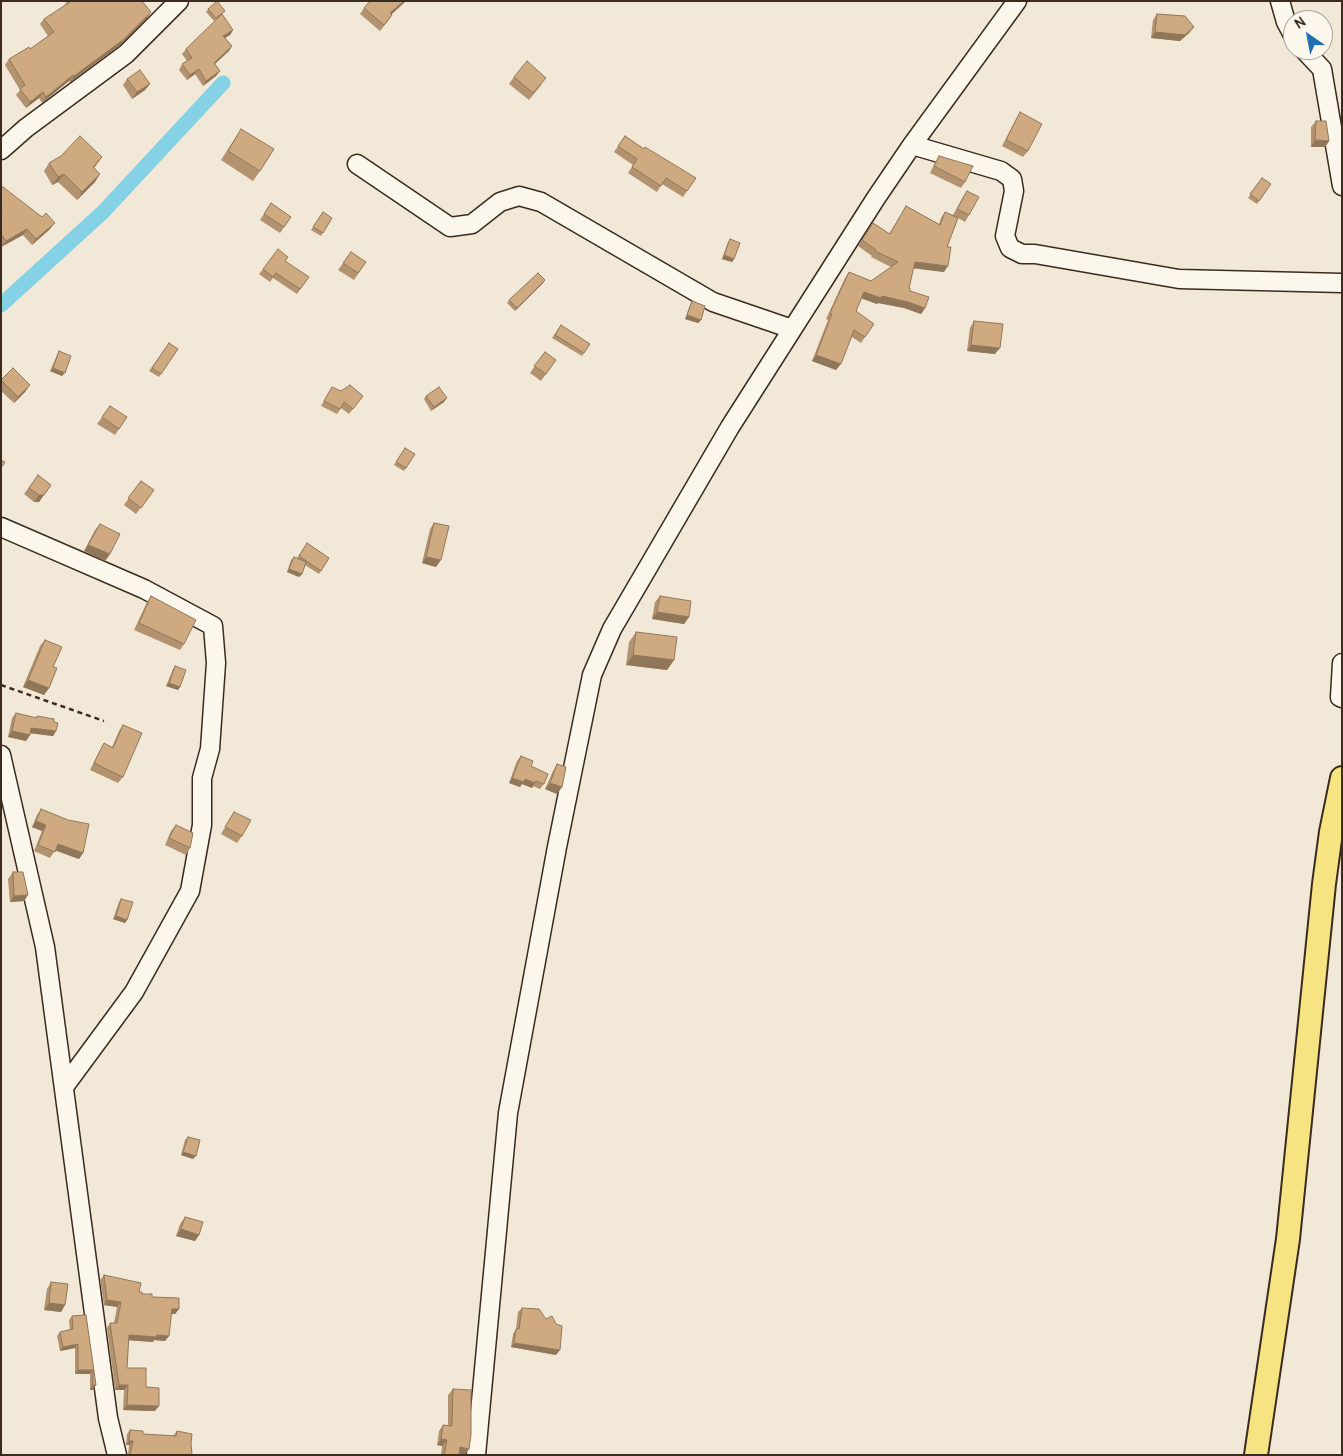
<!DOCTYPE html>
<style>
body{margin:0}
#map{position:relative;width:1343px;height:1456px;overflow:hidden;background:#f2e8d7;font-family:Pangolin,sans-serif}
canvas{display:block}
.frame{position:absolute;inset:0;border:2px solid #3b2a1e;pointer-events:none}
.north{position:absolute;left:1283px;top:10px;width:50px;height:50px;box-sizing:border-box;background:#fbf7ec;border:1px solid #aea59a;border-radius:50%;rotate:327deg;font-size:14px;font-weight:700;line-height:20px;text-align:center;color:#3b2a1e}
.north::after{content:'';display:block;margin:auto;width:18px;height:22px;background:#1f6fb2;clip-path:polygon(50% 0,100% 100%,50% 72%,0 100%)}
</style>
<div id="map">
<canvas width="1343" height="1456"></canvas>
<div class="frame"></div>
<div class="north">N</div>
</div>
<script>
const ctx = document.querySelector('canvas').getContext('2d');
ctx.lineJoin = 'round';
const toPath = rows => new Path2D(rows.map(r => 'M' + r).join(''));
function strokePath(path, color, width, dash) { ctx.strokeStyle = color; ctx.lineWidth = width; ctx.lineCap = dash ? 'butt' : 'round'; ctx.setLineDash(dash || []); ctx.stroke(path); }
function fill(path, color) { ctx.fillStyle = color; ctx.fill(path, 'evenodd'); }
const canal = toPath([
 [1,305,103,212,223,83]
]);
const path = toPath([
 [1,685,104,721]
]);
const minor = toPath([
 [1280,1,1286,22,1293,35],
 [1304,50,1322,69,1342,186],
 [912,145,1001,171,1012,179,1014,191,1005,236,1010,248,1022,254,1035,254,1179,279,1342,283],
 [1,150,26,128,126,54,179,1],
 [357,164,450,227,472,224,500,202,519,196,541,202,713,302,792,329],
 [1,527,144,589,213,626,216,663,210,749,202,778,202,825,190,891,134,992,64,1087],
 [1342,663,1340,697,1342,698],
 [1,755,45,947,108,1418,117,1455],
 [476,1455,508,1113,557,847,592,675,612,629,730,427,876,198,912,145,1017,1]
]);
const major = toPath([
 [1256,1455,1288,1239,1324,884,1331,832,1342,778]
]);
const wall = toPath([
 [67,1,142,1,147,18,119,46,70,82,69,81,42,103,39,98,26,108,16,95,20,90,5,65,9,59,30,49,48,36,40,24,44,19,64,6],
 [405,2,392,14,392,15,388,21,380,31,360,14,364,8],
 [208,9,222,14,233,30,230,35,225,38,232,46,229,51,215,64,220,71,216,76,203,86,195,74,187,80,179,70,182,64,187,61,182,54,186,49,221,15,214,21,206,12],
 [1157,14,1194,27,1189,33,1180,41,1151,38,1153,20],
 [514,77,542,84,529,100,509,84],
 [127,79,150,84,145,90,132,99,123,85],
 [1020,112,1028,151,1023,157,1002,146,1016,119],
 [1316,121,1329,141,1325,147,1311,147,1311,127],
 [241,129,260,171,253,181,221,160],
 [625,136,644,149,696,178,683,197,662,184,657,192,628,173,633,165,614,152],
 [939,156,965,182,961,188,930,173,935,163],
 [102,157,94,168,95,182,77,200,58,182,52,185,44,171,49,163],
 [1262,178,1271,184,1257,204,1248,198],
 [1,188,42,217,50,229,32,245,23,235,1,247],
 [967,191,969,215,965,222,958,218,947,247,944,272,913,268,909,288,910,291,925,308,921,314,904,308,878,303,877,304,862,298,856,311,874,324,861,343,852,337,836,370,812,361,828,320,826,319,845,278,849,272,871,281,891,267,871,257,872,256,858,246,873,223,889,234,906,206,939,224,941,218,945,212,953,215,963,197],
 [271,203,291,217,280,233,260,220],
 [323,212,332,218,321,236,311,230],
 [730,239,734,259,732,262,722,259,728,242],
 [351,252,366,262,354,280,338,270],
 [285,261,309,277,297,294,273,278,270,282,259,274,263,269],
 [545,280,543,283,515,311,507,303,509,300],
 [692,301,701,320,698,323,685,319,690,305],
 [974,321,995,354,967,351,970,328],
 [561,325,590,344,582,356,552,338],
 [169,343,178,349,159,377,149,371],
 [59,351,62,376,50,371,57,355],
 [545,352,556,360,541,381,530,373],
 [1,380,30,385,25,392,14,403,1,391],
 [332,387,341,391,363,396,349,414,341,408,337,414,321,406],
 [426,396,444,402,431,411,424,399],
 [110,406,127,417,115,435,97,424],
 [405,448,415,454,404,471,394,465],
 [38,475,51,485,39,502,34,502,24,494],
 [141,481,154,490,136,514,124,505],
 [434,523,436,567,422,563,430,529],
 [100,524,110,554,105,561,84,551,95,530],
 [307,543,329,558,319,574,305,565,302,574,299,577,287,572,291,560,294,557,297,558],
 [151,596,184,644,180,650,134,630,147,602],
 [660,596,689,617,684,624,652,619,655,602],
 [636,632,674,660,667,670,626,665,629,642],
 [45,640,53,667,49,688,44,695,23,687,40,646],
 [175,666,180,687,178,690,166,686,173,669],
 [16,713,36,718,37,716,54,722,56,731,53,736,30,733,30,735,26,741,8,737,12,718],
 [123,725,123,777,118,783,90,770,100,750,104,743,112,747,119,731],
 [521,756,531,766,544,784,540,789,533,786,532,788,522,784,520,787,509,783,517,761],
 [557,764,562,787,557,794,545,789,553,771],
 [41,809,83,853,79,859,55,850,50,858,34,851,42,831,32,827,37,815],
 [234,812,242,836,237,843,221,834],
 [176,825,190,848,186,855,165,845,171,831],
 [13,872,28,895,24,901,10,902,8,879],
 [121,899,127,920,125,923,113,919,119,902],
 [188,1137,193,1159,181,1155,185,1140],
 [185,1217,199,1235,195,1241,176,1236,180,1224],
 [104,1275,139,1292,142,1294,152,1297,179,1309,175,1314,171,1314,169,1336,165,1341,154,1340,153,1342,128,1340,127,1368,146,1387,155,1411,123,1410,124,1390,115,1390,107,1328,110,1323,114,1323,117,1307,104,1305,100,1280],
 [51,1282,65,1305,61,1312,44,1310,47,1289],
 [522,1308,556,1355,511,1347,513,1334,516,1329,518,1312],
 [86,1315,96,1385,93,1390,90,1390,90,1374,75,1374,75,1348,60,1351,57,1336,60,1332,70,1330,69,1320,72,1316],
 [453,1389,465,1455,441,1455,442,1446,437,1445,439,1431,443,1425,448,1426,448,1395],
 [130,1430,143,1434,173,1436,177,1431,191,1443,192,1455,128,1455,129,1445,126,1445,127,1434]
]);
const shadedWall = toPath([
 [404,1,406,1,386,19,390,13],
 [151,12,147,18,119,46,70,82,74,76],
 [1194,27,1189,33,1180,41,1151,38,1155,32],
 [233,30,230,35,219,41,223,36],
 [232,46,229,51,210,68,214,63],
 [199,69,195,74,187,80,190,75],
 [220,71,216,76,203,86,206,81],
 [73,75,69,81,42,103,46,97],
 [150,84,145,90,132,99,137,92],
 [43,92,39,98,26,108,30,102],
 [1315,140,1329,141,1325,147,1311,147],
 [102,157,96,165,87,175,93,167],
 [64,174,58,182,52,185,58,177],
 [100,174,95,182,77,200,82,192],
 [55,223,50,229,32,245,36,239],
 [27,229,23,235,1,247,6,241],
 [724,255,734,259,732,262,722,259],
 [915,262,948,266,944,272,911,268],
 [545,280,543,283,515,311,517,308],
 [864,292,882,296,908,302,925,308,921,314,904,308,878,303,877,304,860,298],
 [687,315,701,320,698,323,685,319],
 [971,345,1000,348,995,354,967,351],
 [816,355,841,364,836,370,812,361],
 [53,368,65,373,62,376,50,371],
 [30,385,25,392,14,403,18,397],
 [447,398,444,402,431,411,434,407],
 [51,485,39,502,34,502,39,495],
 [88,545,110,554,105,561,84,551],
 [426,557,441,560,436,567,422,563],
 [289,569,302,574,299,577,287,572],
 [657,612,689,617,684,624,652,619],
 [633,655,674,660,667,670,626,665],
 [28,680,49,688,44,695,23,687],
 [169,683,180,687,178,690,166,686],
 [31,728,56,731,53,736,28,733],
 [12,731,30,735,26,741,8,737],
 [512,778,525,779,535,783,532,788,522,784,520,787,509,783],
 [550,783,562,787,557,794,545,789],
 [36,821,46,825,42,831,32,827],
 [58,844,83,853,79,859,54,850],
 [28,895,24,901,10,902,14,896],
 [116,916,127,920,125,923,113,919],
 [183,1152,196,1156,193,1159,181,1155],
 [181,1229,199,1235,195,1241,176,1236],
 [107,1300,121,1302,117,1307,104,1305],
 [49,1303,65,1305,61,1312,44,1310],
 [172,1309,179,1309,175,1314,168,1314],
 [129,1335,157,1335,169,1336,165,1341,154,1340,153,1342,125,1340],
 [514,1343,560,1350,556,1355,511,1347],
 [78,1344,75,1348,60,1351,63,1347],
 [78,1370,93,1370,90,1374,75,1374],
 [93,1385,96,1385,93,1390,90,1390],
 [119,1385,128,1385,124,1390,115,1390],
 [127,1405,159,1406,155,1411,123,1410],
 [441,1439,447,1440,442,1446,437,1445],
 [129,1441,133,1441,129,1445,126,1445],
 [460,1447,469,1449,465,1455,456,1454]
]);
const building = toPath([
 [69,1,142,1,151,12,123,40,74,76,73,75,46,97,43,92,30,102,20,89,25,85,9,59,29,47,30,49,54,32,44,19,70,2,69,1],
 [217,1,225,11,216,18,208,9,217,1],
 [370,1,404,1,390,13,392,15,384,25,364,8,370,1],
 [222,14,233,30,223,36,232,46,214,63,220,71,206,81,199,69,190,75,182,64,192,58,186,49,222,14],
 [1157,14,1185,16,1194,27,1185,35,1155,32,1157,14],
 [527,61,546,78,533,93,514,77,527,61],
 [140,70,150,84,137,92,127,79,140,70],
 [1020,112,1042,124,1028,151,1006,140,1020,112],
 [1316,121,1326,121,1329,141,1315,140,1316,121],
 [241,129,274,149,260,171,228,151,241,129],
 [80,136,102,157,93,167,100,174,82,192,64,174,58,177,49,163,61,156,80,136],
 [625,136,644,149,645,147,696,178,687,191,666,178,661,186,632,167,637,159,618,146,625,136],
 [939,156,973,166,965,182,934,166,939,156],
 [1262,178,1271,184,1259,201,1250,194,1262,178],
 [3,187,42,217,46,213,55,223,36,239,27,229,6,241,1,234,1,215,2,215,1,213,1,188,3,187],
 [967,191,979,197,969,215,957,209,967,191],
 [271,203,291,217,284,227,264,214,271,203],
 [906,206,940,225,945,212,958,218,947,247,951,247,948,266,915,262,909,288,910,288,910,291,929,297,925,308,908,302,882,296,881,298,864,292,856,311,874,324,865,337,854,330,841,364,816,355,832,314,830,313,849,272,871,281,898,262,875,251,876,250,862,240,873,223,890,234,906,206],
 [323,212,332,218,323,233,313,227,323,212],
 [730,239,740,243,734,259,724,255,730,239],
 [278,249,288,257,285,261,309,277,300,289,276,273,273,277,263,269,278,249],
 [351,252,366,262,358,273,343,263,351,252],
 [538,273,545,280,517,308,509,300,538,273],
 [692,301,705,306,701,320,687,315,692,301],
 [974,321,1003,324,1000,348,971,345,974,321],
 [561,325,590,344,584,353,555,335,561,325],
 [169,343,178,349,161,374,152,368,169,343],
 [59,351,71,356,65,373,53,368,59,351],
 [545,352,556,360,546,374,534,366,545,352],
 [13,368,30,385,18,397,1,380,13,368],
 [350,385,363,396,353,409,344,402,340,409,324,401,332,387,341,391,350,385],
 [439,387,447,398,434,407,426,396,439,387],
 [110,406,127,417,119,429,102,417,110,406],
 [405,448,415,454,406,468,396,462,405,448],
 [1,460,5,462,1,468,1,460],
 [38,475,51,485,44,495,39,495,29,488,38,475],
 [141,481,154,490,141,508,128,498,141,481],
 [434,523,449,526,441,560,426,557,434,523],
 [100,524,120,534,110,554,88,545,100,524],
 [307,543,329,558,321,571,299,556,307,543],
 [294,557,306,562,302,574,289,569,294,557],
 [151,596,196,620,184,644,139,623,151,596],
 [660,596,691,601,689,617,657,612,660,596],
 [636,632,677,637,674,660,633,655,636,632],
 [45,640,62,647,53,667,57,668,49,688,28,680,45,640],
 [175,666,186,670,180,687,169,683,175,666],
 [16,713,37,718,37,716,54,719,54,722,58,723,56,731,31,728,30,735,12,731,16,713],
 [123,725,142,733,123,777,94,763,104,743,113,748,123,725],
 [521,756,533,761,531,766,548,774,544,784,536,781,535,783,525,779,524,782,512,778,521,756],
 [557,764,566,767,562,787,550,783,557,764],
 [41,809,68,820,89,824,83,853,58,844,55,852,38,845,46,825,36,821,41,809],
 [234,812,251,820,242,836,225,827,234,812],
 [176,825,193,833,190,848,169,838,176,825],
 [13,872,23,872,28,895,14,896,13,872],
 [121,899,133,902,127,920,116,916,121,899],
 [188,1137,200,1140,196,1156,183,1152,188,1137],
 [185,1217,203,1222,199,1235,181,1229,185,1217],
 [104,1275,141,1283,139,1292,142,1292,142,1294,152,1294,152,1297,179,1298,179,1309,172,1309,169,1336,157,1335,156,1337,129,1335,127,1368,146,1368,146,1387,159,1388,159,1406,127,1405,128,1385,119,1385,110,1323,117,1323,121,1302,107,1300,104,1275],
 [51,1282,68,1284,65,1305,49,1303,51,1282],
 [522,1308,539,1309,546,1319,552,1316,556,1324,562,1326,560,1350,514,1343,516,1329,519,1329,522,1308],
 [86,1315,96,1385,93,1385,93,1370,78,1370,78,1344,63,1347,60,1332,73,1329,72,1316,86,1315],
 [453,1389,471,1390,471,1435,469,1449,460,1447,459,1455,444,1455,447,1440,441,1439,443,1425,452,1426,453,1389],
 [130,1430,143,1431,143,1434,176,1436,177,1431,192,1434,191,1443,192,1455,130,1455,133,1441,129,1441,130,1430]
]);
strokePath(canal, '#85d1e5', 15);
strokePath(minor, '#3b2a1e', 21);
strokePath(major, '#3b2a1e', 26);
strokePath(path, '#3b2a1e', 2.5, [5, 4]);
strokePath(minor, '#fbf7ec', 18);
strokePath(major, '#f6e381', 22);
fill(wall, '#b2926f');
fill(shadedWall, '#91775a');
fill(building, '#cfaa81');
strokePath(building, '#91775a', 1);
</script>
